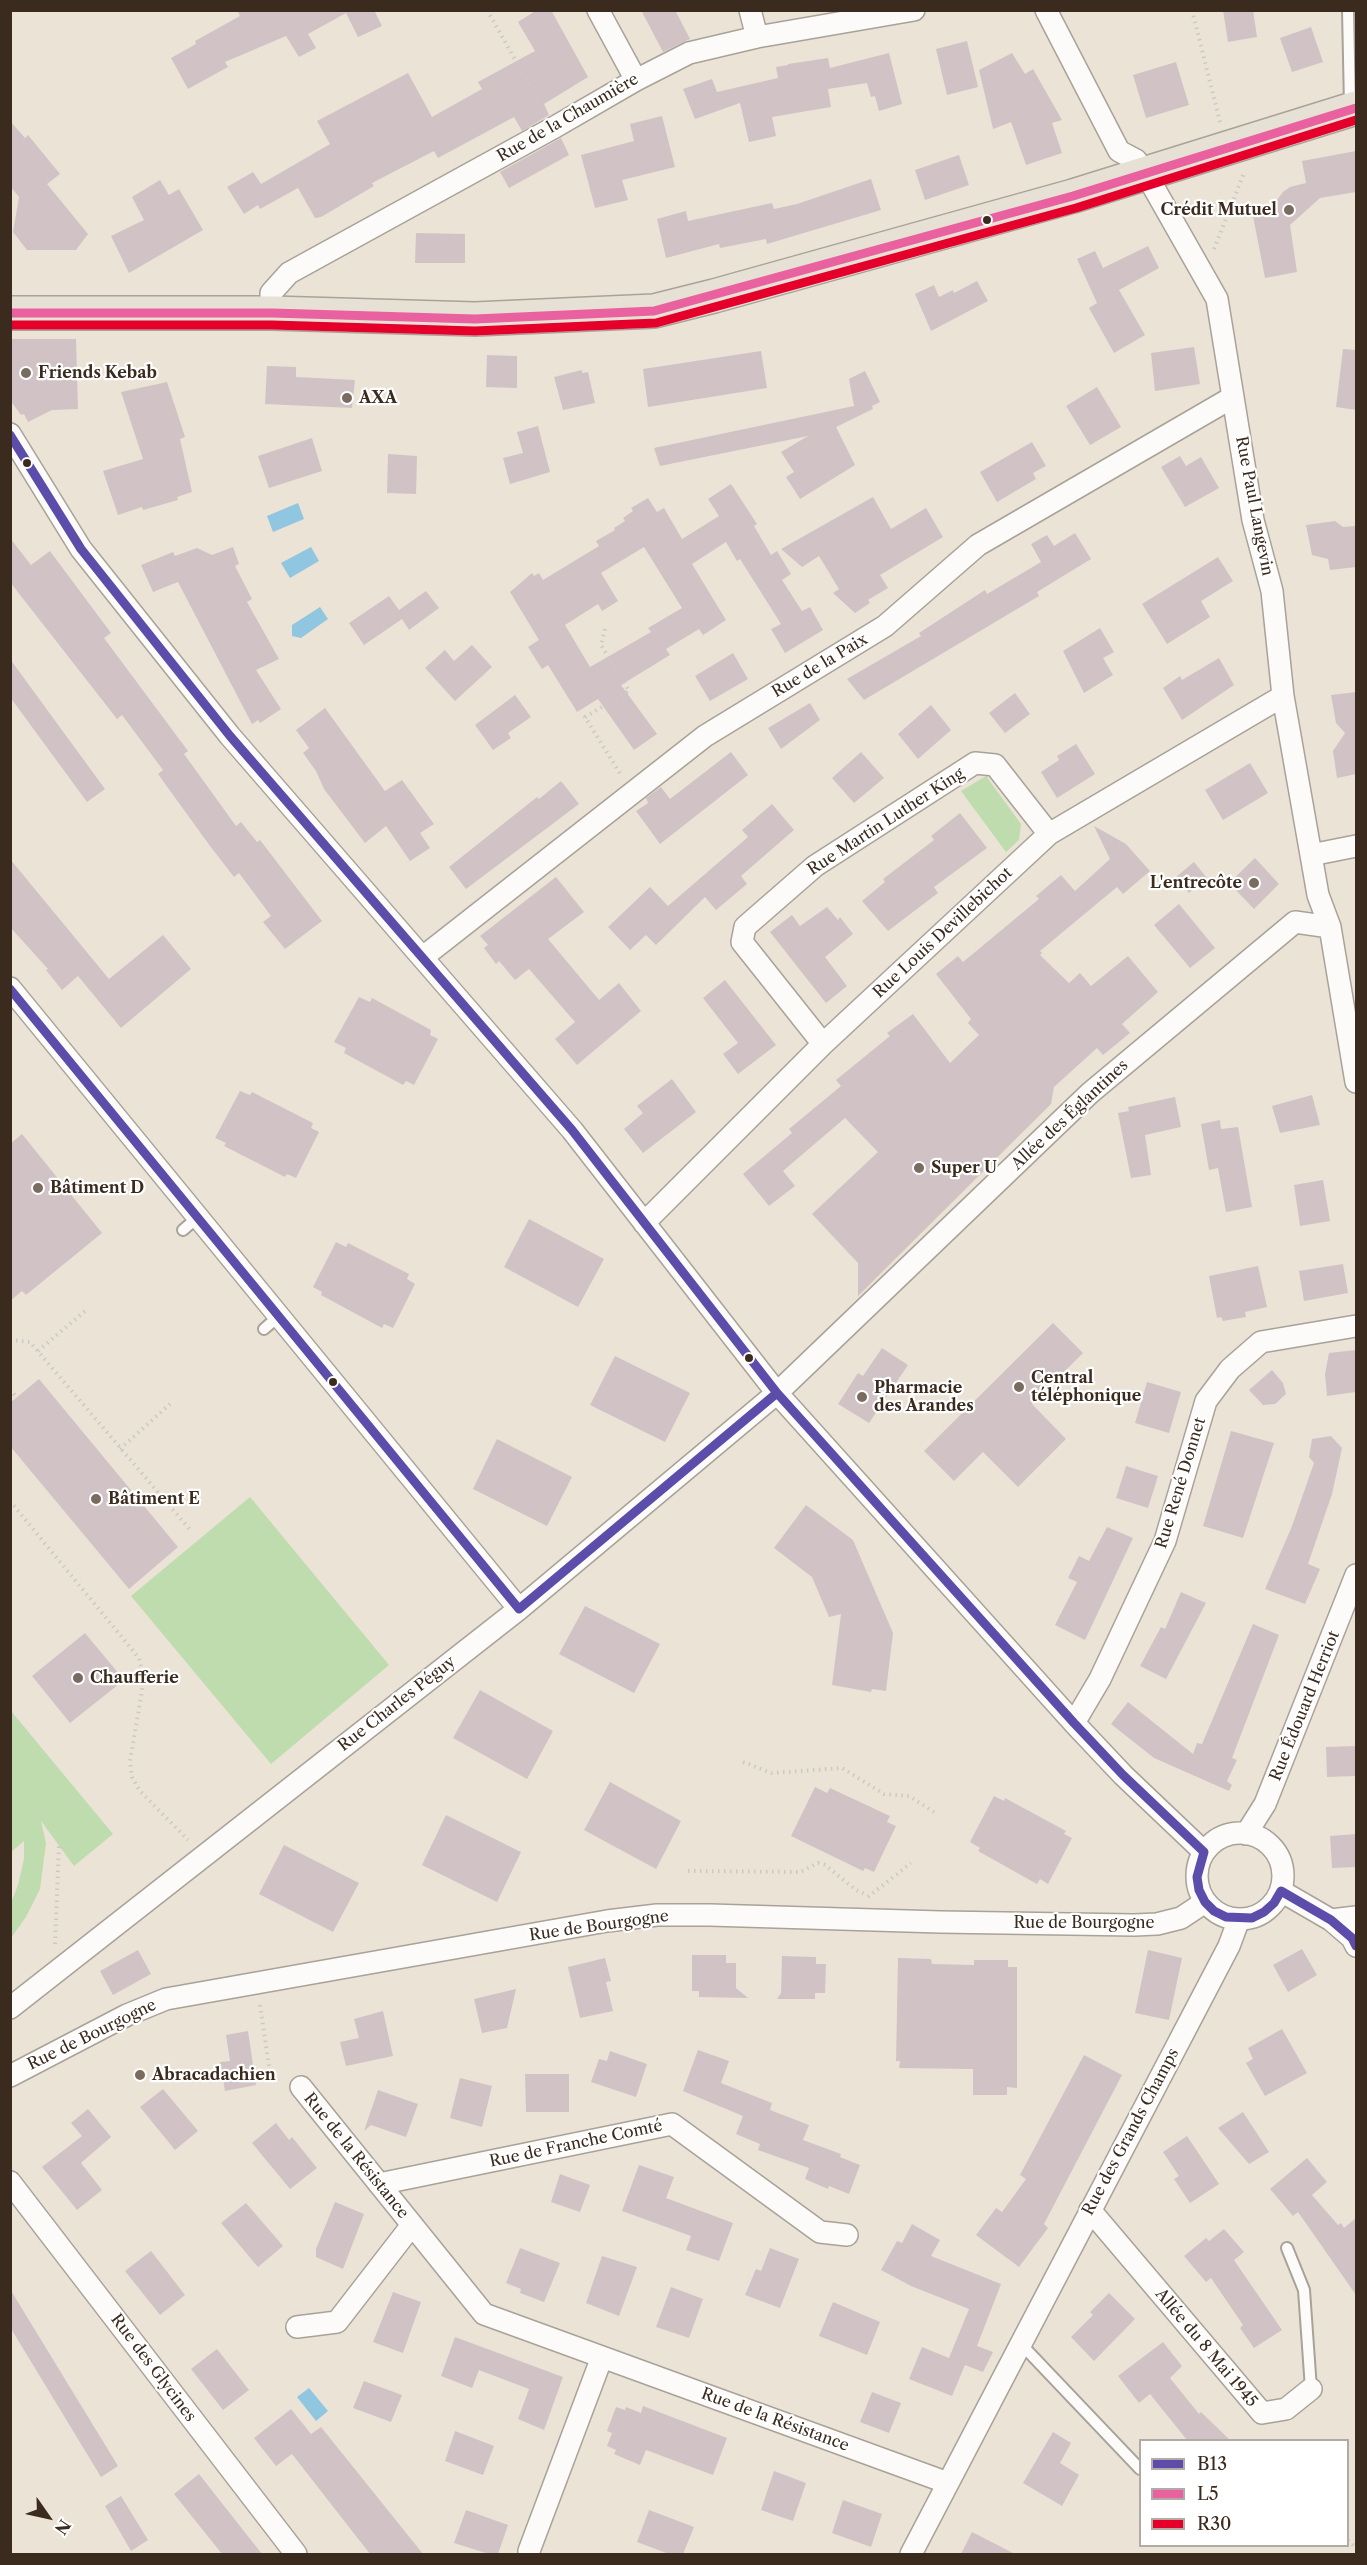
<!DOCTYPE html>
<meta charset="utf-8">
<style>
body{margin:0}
#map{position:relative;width:1367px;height:2565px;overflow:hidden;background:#ebe3d6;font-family:"Libre Caslon Text",serif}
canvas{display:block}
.frame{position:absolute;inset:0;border:12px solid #3b2a1e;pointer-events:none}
.legend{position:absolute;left:1139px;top:2439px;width:210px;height:108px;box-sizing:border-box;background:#fff;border:2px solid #b1aaa5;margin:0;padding:8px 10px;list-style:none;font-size:18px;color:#3b2a1e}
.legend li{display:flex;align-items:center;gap:12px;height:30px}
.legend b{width:30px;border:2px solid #b1aaa5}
.north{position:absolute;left:18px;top:2487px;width:60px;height:60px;-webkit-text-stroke:4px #fff;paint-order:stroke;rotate:124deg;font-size:16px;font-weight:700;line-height:24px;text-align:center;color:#3b2a1e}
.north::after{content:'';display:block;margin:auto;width:21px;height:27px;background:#3b2a1e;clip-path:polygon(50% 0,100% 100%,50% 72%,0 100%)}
</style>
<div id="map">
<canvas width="1367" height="2565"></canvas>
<div class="frame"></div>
<ul class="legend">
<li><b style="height:8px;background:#5b4da9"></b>B13</li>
<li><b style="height:8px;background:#ea619f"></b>L5</li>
<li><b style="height:8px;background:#e4002b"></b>R30</li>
</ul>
<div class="north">N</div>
</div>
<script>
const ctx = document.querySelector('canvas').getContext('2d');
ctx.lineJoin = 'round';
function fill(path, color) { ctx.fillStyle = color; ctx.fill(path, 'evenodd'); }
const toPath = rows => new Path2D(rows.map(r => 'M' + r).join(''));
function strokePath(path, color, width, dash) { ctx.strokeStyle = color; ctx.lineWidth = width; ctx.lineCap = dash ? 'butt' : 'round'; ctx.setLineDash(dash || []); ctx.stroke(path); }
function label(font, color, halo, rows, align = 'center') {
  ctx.font = font + ' "Libre Caslon Text",serif'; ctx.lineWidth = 4.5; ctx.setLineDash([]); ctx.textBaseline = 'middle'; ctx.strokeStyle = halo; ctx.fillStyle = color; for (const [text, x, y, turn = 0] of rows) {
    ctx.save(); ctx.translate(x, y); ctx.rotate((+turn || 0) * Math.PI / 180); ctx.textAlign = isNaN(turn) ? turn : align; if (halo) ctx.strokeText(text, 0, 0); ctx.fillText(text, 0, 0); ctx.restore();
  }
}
const green = toPath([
 [986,776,1021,824,1019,840,1006,852,961,791],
 [250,1497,389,1665,271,1764,131,1596],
 [11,1711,113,1834,74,1866,41,1821,46,1843,40,1889,26,1917,11,1938,11,1903,18,1885,24,1859,24,1841,11,1852]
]);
const water = toPath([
 [298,503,304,519,273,532,267,516],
 [311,547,319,561,290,578,281,563],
 [320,607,328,619,301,638,292,636,292,625],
 [309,2388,328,2411,316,2421,297,2397]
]);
const building = toPath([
 [237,10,374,10,382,26,358,37,346,13,308,34,316,48,299,57,286,36,225,62,228,67,188,89,171,58,196,44,195,41,240,16],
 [537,10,551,10,588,77,544,104,549,115,522,131,514,117,438,158,434,151,372,183,374,186,321,217,315,218,298,188,260,209,258,205,244,214,227,187,253,172,261,184,330,144,317,121,408,73,432,117,482,89,478,82,535,51,518,22],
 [641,10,675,10,690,39,663,52],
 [1223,10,1253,10,1257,37,1228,42],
 [1311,27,1323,62,1292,72,1280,38],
 [967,41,978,87,947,95,936,49],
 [889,53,902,104,879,111,875,96,871,97,867,83,828,89,831,107,772,117,776,136,749,142,740,103,695,119,683,89,712,79,717,92,778,78,776,67,788,65,788,64,828,58,830,68],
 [1012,53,1025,74,1033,69,1062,120,1052,123,1062,153,1026,165,1011,122,993,129,979,70],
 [1176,62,1189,105,1146,118,1133,75],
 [662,116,675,167,622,180,628,200,595,208,581,155,634,141,630,124],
 [10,121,25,138,28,135,60,174,47,184,88,234,76,250,27,250,13,232,19,197,10,186],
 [561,138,569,155,509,188,500,172],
 [1356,151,1356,192,1320,198,1290,225,1297,272,1265,278,1253,216,1270,213,1273,205,1283,192,1290,187,1306,183,1302,161],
 [959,155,969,185,925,200,915,170],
 [871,179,881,210,767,244,766,239,720,248,719,244,666,258,657,219,686,211,688,221,772,203,774,209,797,204],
 [160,180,169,195,179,189,203,230,129,273,111,236,144,220,132,197],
 [416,233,465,234,465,263,415,263],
 [1148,246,1159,268,1119,290,1145,335,1114,353,1089,308,1097,303,1077,259,1095,251,1103,268],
 [977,281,988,301,931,331,915,294,934,285,939,297,953,290,954,293],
 [10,339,76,339,78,409,52,410,28,422,24,414,21,415,10,400],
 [1194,347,1200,384,1155,391,1151,353],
 [1343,349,1356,350,1356,410,1336,407],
 [761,351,767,388,648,407,643,369],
 [487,355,517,356,517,388,486,387],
 [267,366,296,367,296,377,355,380,352,408,265,404],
 [582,370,582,373,588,372,595,403,563,410,554,377],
 [865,371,880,402,872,406,873,409,836,427,855,465,800,499,786,477,794,472,781,452,808,436,660,466,654,448,854,406,849,379],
 [167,382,185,437,180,439,192,492,177,497,178,500,143,510,142,507,118,515,103,471,143,459,121,392],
 [1097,387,1121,427,1090,445,1066,406],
 [538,426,550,472,510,484,503,458,523,453,517,432],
 [312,438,322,471,269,488,258,456],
 [1032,442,1046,466,1033,473,1036,479,997,502,980,472],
 [388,454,417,456,416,494,387,493],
 [1180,456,1186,466,1201,457,1219,488,1185,507,1161,467],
 [731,484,757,524,754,526,771,555,777,551,791,574,782,580,802,611,810,607,823,630,785,653,771,629,781,624,740,559,737,561,726,542,692,564,726,620,703,635,699,629,666,649,670,655,621,685,657,734,634,750,598,699,577,712,548,665,542,669,528,647,539,640,510,592,532,573,534,576,539,573,543,580,599,546,596,541,615,530,614,528,625,521,623,518,633,511,631,508,648,498,657,512,664,508,682,539,719,516,708,499],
 [644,547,682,608,648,628,651,632,590,667,565,625,598,604,602,611,618,601,601,573],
 [873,497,891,529,926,508,943,537,880,575,888,588,868,600,870,603,855,613,833,593,839,589,819,556,802,567,781,549],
 [1335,521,1343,527,1355,526,1356,567,1330,570,1328,559,1312,555,1306,525],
 [1075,533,1091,559,1037,592,1039,596,864,700,847,679,921,636,919,633,985,590,987,594,1041,562,1031,544,1047,535,1054,546],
 [10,538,31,565,50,551,111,633,104,638,188,751,184,754,236,826,241,822,257,842,260,840,322,921,285,949,263,922,271,916,239,873,234,877,210,846,158,774,163,770,122,715,117,719,10,582],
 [233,547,239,564,235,566,252,599,247,602,279,659,256,670,281,709,260,723,258,720,252,724,178,582,153,592,141,565,173,552,175,556,197,548,212,555],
 [1218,557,1233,581,1201,601,1210,617,1167,644,1142,604],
 [426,591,439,608,409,630,402,619,364,645,349,623,389,596,399,610],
 [1100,628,1114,652,1103,658,1113,675,1084,693,1063,651],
 [472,645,492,667,455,701,425,668,445,650,454,661],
 [733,653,748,679,710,701,695,676],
 [1219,658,1234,685,1182,720,1163,688,1180,676,1182,680],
 [10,659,105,789,87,802,10,697],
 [1356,692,1356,774,1337,778,1333,751,1345,733,1336,723,1331,695],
 [1015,693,1030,714,1005,733,989,713],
 [515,695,531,717,508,733,511,738,493,750,475,725],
 [810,703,820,720,781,749,768,728],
 [931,705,951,730,918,759,898,734],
 [325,708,385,791,402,780,434,824,420,833,430,848,410,861,386,826,365,843,324,789,316,771,303,753,309,748,296,730],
 [1076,744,1095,774,1057,798,1041,772,1059,760,1057,756],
 [731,752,748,775,660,844,636,811,648,803,646,798,661,787,670,799],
 [861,752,884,778,854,803,832,778],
 [1250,763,1268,793,1223,820,1205,790],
 [561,781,579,804,466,889,449,867,537,797,539,799],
 [772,804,794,830,741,876,747,884,716,910,705,897,656,945,646,935,630,950,608,927,650,887,668,906,748,837,742,830],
 [960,813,987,848,934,887,938,893,888,931,862,901,885,882,883,879,934,840,931,836],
 [1094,826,1126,844,1150,871,1123,894,1117,887,1040,951,1042,953,1040,955,1069,983,1080,973,1091,986,1128,956,1158,992,1122,1024,1130,1033,1103,1055,1097,1048,1054,1087,1051,1104,858,1296,858,1263,812,1214,878,1152,845,1118,783,1171,795,1186,769,1206,743,1174,792,1133,789,1129,841,1086,836,1080,890,1036,887,1033,913,1014,950,1063,979,1035,968,1023,971,1019,936,974,958,956,963,962,1039,899,1036,896,1061,875,1075,891,1110,859],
 [1255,858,1279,884,1254,909,1229,883],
 [10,859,109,979,163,935,191,969,121,1028,78,976,62,990,46,970,48,969,10,927],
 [1194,862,1207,878,1189,893,1176,877],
 [556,877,584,912,548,939,599,1000,619,983,641,1011,577,1065,555,1039,575,1022,529,969,515,980,499,961,496,964,484,948,488,945,480,936],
 [1179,904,1215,948,1190,968,1154,925],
 [827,907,838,920,840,917,853,934,825,957,847,986,826,1003,770,932,792,915,800,926],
 [725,980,776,1045,738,1074,723,1054,738,1043,703,998],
 [359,997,370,1002,372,998,431,1030,430,1035,438,1039,414,1085,406,1081,403,1085,344,1053,346,1048,334,1042],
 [672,1079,696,1112,643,1153,624,1129,643,1113,637,1106],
 [240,1091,250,1095,252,1092,313,1123,311,1128,319,1132,296,1178,287,1174,285,1177,224,1146,226,1143,215,1138],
 [1312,1095,1320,1125,1280,1133,1272,1106],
 [1175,1097,1181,1127,1145,1135,1151,1175,1131,1178,1118,1113,1129,1111,1128,1107],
 [1220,1120,1221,1129,1238,1127,1252,1207,1226,1212,1218,1168,1209,1170,1201,1124],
 [22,1134,102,1233,26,1295,22,1291,10,1301,10,1144],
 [1323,1180,1330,1221,1300,1226,1294,1185],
 [529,1219,604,1259,578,1307,504,1267],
 [336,1242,346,1247,348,1243,409,1274,407,1279,415,1284,393,1328,384,1324,382,1328,321,1295,322,1292,313,1287],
 [1343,1264,1348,1293,1304,1301,1299,1271],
 [1258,1266,1267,1307,1245,1312,1246,1317,1223,1321,1221,1317,1217,1318,1209,1276],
 [1053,1323,1083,1353,1032,1404,1066,1439,1018,1487,983,1452,954,1481,924,1451],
 [882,1348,908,1365,869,1423,838,1404,858,1373,863,1376],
 [1356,1350,1356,1392,1327,1396,1325,1374,1329,1353],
 [615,1356,690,1393,665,1442,590,1405],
 [1272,1370,1283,1383,1286,1394,1275,1404,1263,1405,1249,1390],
 [39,1379,178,1547,129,1589,10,1446,10,1403],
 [1147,1382,1181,1392,1169,1433,1135,1423],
 [1231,1431,1274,1443,1243,1538,1203,1526],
 [1331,1436,1342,1448,1332,1494,1308,1564,1320,1569,1305,1604,1265,1589,1292,1526,1314,1463,1309,1457,1312,1439],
 [497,1439,572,1477,547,1526,473,1489],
 [1126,1466,1158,1476,1148,1508,1116,1498],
 [806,1505,853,1540,893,1633,886,1691,872,1689,871,1692,832,1685,841,1614,829,1617,812,1577,774,1548],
 [1107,1527,1133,1538,1085,1640,1055,1625,1077,1582,1068,1578,1079,1556,1089,1561],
 [1181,1592,1206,1603,1166,1679,1140,1666,1161,1627,1165,1629],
 [585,1606,660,1644,634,1693,559,1654],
 [1253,1624,1279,1635,1232,1758,1237,1760,1227,1781,1232,1785,1229,1791,1154,1758,1111,1724,1128,1702,1193,1754,1197,1743,1202,1744],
 [85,1633,124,1680,70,1723,32,1676],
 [480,1690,553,1731,527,1779,453,1738],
 [1356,1746,1356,1776,1327,1777,1326,1747],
 [610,1782,681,1821,656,1869,584,1830],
 [815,1787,827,1793,830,1788,890,1816,887,1822,896,1826,874,1872,865,1868,863,1871,791,1836],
 [994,1796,1004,1801,1005,1798,1066,1831,1064,1834,1072,1838,1048,1884,1040,1879,1037,1884,978,1851,980,1848,970,1842],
 [446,1815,521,1852,497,1902,422,1865],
 [1356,1834,1356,1867,1332,1868,1330,1836],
 [284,1845,359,1883,333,1932,259,1894],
 [1302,1949,1317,1975,1288,1992,1273,1965],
 [138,1950,151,1974,113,1995,100,1971],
 [1148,1950,1182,1958,1169,2020,1135,2013],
 [692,1955,726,1955,726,1963,736,1963,736,1988,748,1998,699,1997,699,1991,692,1991],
 [782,1956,816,1957,816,1964,826,1964,825,1993,815,1993,815,1999,777,1999,781,1993],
 [605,1958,611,1981,606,1982,613,2011,580,2018,568,1967],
 [898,1958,931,1959,932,1964,974,1965,974,1960,1008,1960,1008,1967,1017,1967,1017,2088,1007,2087,1007,2095,973,2095,973,2069,899,2068,900,2061,896,2061],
 [516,1989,507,2028,482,2033,474,1999],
 [383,2011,393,2056,346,2066,340,2042,359,2038,354,2019],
 [1282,2029,1307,2073,1265,2096,1246,2063,1253,2059,1248,2048],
 [248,2031,256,2085,225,2091,220,2062,230,2061,226,2035],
 [698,2050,729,2061,721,2083,772,2103,770,2110,809,2125,803,2140,841,2154,840,2157,860,2165,849,2194,829,2186,828,2189,805,2179,809,2168,758,2150,760,2144,736,2134,743,2116,683,2091],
 [610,2051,647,2064,636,2097,591,2082,599,2059,607,2061],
 [1084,2055,1122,2075,1044,2224,1048,2228,1019,2267,976,2235,996,2208,1002,2212,1026,2179,1020,2175],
 [525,2074,569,2074,569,2112,526,2112],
 [460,2078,492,2086,482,2127,450,2118],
 [163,2089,198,2131,175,2150,140,2107],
 [378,2090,418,2104,406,2137,371,2125,364,2131],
 [88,2109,111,2137,81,2163,102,2190,77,2210,42,2167,82,2136,71,2123],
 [1243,2112,1269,2152,1249,2164,1218,2128],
 [276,2123,289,2140,292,2137,317,2168,290,2189,252,2143],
 [1187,2136,1219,2184,1190,2203,1174,2179,1179,2176,1163,2152],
 [1307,2158,1327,2182,1312,2195,1338,2225,1341,2223,1344,2228,1356,2218,1356,2295,1298,2212,1293,2216,1270,2189],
 [639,2165,674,2177,666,2198,733,2223,719,2261,686,2250,691,2236,622,2211],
 [560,2174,590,2185,580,2212,551,2202],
 [335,2202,364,2214,343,2269,316,2257,316,2249],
 [246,2203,283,2246,258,2267,221,2223],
 [912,2224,940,2240,931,2256,1001,2284,977,2346,993,2352,983,2372,965,2365,952,2396,909,2379,922,2347,949,2358,969,2309,911,2286,881,2270,897,2241,902,2243],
 [1224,2229,1244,2252,1234,2260,1282,2330,1254,2348,1240,2328,1243,2325,1211,2278,1206,2282,1184,2256,1206,2238,1209,2241],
 [520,2248,560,2263,544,2302,520,2293,521,2289,506,2283],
 [770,2248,799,2259,780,2308,745,2295,756,2269,761,2271],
 [151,2251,185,2295,160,2315,125,2271],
 [602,2256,637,2267,619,2316,586,2303],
 [671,2287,703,2299,689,2338,656,2327],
 [10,2289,118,2466,101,2477,10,2327],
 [393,2292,421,2302,403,2353,373,2342],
 [1109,2293,1135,2319,1094,2361,1071,2337,1093,2315,1090,2312],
 [833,2302,880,2322,867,2355,819,2336],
 [455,2337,563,2377,544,2430,518,2419,529,2389,479,2370,472,2388,441,2376],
 [1163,2342,1182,2366,1170,2378,1199,2414,1201,2412,1230,2440,1187,2440,1150,2394,1139,2403,1118,2376],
 [217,2349,249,2390,223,2410,191,2369],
 [364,2381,402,2395,391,2422,353,2408],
 [872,2392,901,2403,889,2433,860,2422],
 [643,2406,727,2438,713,2475,646,2450,640,2465,614,2454,616,2450,607,2446,612,2433,607,2431,616,2407,625,2410,626,2407,641,2413],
 [291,2409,311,2434,321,2427,423,2554,370,2554,292,2454,276,2466,254,2438],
 [455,2431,494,2446,483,2475,445,2461],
 [1053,2432,1071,2443,1060,2463,1079,2475,1062,2506,1023,2483],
 [774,2471,806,2483,793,2521,761,2510],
 [199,2474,262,2554,222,2554,174,2494],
 [121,2496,148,2540,131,2551,105,2506],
 [843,2500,882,2514,871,2547,832,2533],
 [466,2510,508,2525,498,2554,489,2554,454,2543],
 [649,2510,694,2527,683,2554,669,2554,637,2542],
 [972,2532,1015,2554,961,2554]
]);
const path = toPath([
 [487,10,543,109],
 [1192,10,1220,122],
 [1214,249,1244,173],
 [605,629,601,645,629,691,585,717,621,775],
 [10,1340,30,1342,192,1532],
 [38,1351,85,1311],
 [10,1389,17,1398],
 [120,1449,170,1404],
 [10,1501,139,1658,144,1679,130,1761,132,1777,140,1791,188,1840],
 [743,1762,772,1773,842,1768,884,1794,909,1796,937,1814],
 [688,1871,800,1872,818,1863,825,1865,856,1890,867,1895],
 [868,1897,911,1863],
 [55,1944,59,1845],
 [260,2005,270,2073,279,2083],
 [1348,2540,1356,2548]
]);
const service = toPath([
 [1348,10,1350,106],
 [183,1230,198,1217],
 [264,1329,279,1316],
 [1287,2248,1304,2290,1311,2389],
 [1021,2344,1140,2469]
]);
const minor = toPath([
 [598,10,636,80],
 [750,10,757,37],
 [1046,10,1119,151,1136,160,1146,174,1217,299,1253,520,1272,591,1283,696,1311,855,1318,895,1330,927,1356,1082],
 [272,313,271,293,289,273,553,128,636,80,689,53,757,37,914,10],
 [10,434,81,549,230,736,572,1130,777,1393,1074,1723,1123,1775,1204,1852],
 [1311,855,1356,846],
 [423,957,705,736,885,626,978,545,1233,397],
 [10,988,519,1609],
 [823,1044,742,942,745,927,815,866,975,763,995,765,1049,834],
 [644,1223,823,1044,1049,834,1283,696],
 [1074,1723,1100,1679,1165,1541,1206,1401,1230,1369,1261,1342,1356,1326],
 '1197 1876a43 43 0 1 1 86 0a43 43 0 1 1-86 0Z',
 [1246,1834,1265,1804,1356,1575],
 [1281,1891,1331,1920,1352,1938,1356,1946],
 [1331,1920,1356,1917],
 [10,2008,519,1609,777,1393,1090,1093,1295,922,1330,927],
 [10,2076,127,2015,166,1999,607,1921,657,1915,710,1915,940,1922,1134,1925,1157,1924,1181,1918,1205,1902],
 [301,2087,484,2314,948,2483],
 [10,2182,296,2554],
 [379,2184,672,2124,820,2232,847,2235],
 [1090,2210,1262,2413,1286,2409,1311,2389],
 [297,2327,337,2322,412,2225],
 [529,2551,602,2357],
 [911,2554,1229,1946,1239,1919]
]);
const primary = toPath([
 [10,313,272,313,475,319,654,311,714,296,1073,196,1356,108]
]);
const bus1 = toPath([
 [10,435,81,549,230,736,572,1130,777,1393,1074,1723,1123,1775,1204,1852],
 [10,989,519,1609,777,1393],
 [1204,1852,1197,1877,1199,1890,1205,1902,1214,1911,1226,1917,1252,1918,1264,1912,1274,1903,1281,1891],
 [1281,1891,1331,1920,1352,1938,1356,1946]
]);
const bus2 = toPath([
 [10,313,272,313,475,319,654,311,1073,196,1356,108]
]);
const bus3 = toPath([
 [10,325,272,325,475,331,656,323,1076,208,1356,120]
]);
const markers = [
 [1289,210,6,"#796b5e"],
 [987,220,5,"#3b2a1e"],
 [26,373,6,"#796b5e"],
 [347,398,6,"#796b5e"],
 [27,463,5,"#3b2a1e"],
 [1254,883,6,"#796b5e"],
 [919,1168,6,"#796b5e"],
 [38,1188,6,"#796b5e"],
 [749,1358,5,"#3b2a1e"],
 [333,1382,5,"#3b2a1e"],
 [1019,1387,6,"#796b5e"],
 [862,1397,6,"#796b5e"],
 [96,1499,6,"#796b5e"],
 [78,1678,6,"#796b5e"],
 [140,2075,6,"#796b5e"]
];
const streetNames = [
 ["Rue de la Chaumière",568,118,-30],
 ["Rue Paul Langevin",1254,506,79],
 ["Rue de la Paix",820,666,-31],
 ["Rue Martin Luther King",886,822,-33],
 ["Rue Louis Devillebichot",943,933,-43],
 ["Allée des Églantines",1070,1115,-43],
 ["Rue René Donnet",1181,1483,-73],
 ["Rue Charles Péguy",397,1704,-38],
 ["Rue Édouard Herriot",1305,1706,-68],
 ["Rue de Bourgogne",1084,1923],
 ["Rue de Bourgogne",599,1926,-8],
 ["Rue de Bourgogne",92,2035,-26],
 ["Rue des Grands Champs",1131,2132,-62],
 ["Rue de Franche Comté",576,2144,-12],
 ["Rue de la Résistance",356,2156,51],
 ["Allée du 8 Mai 1945",1206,2348,50],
 ["Rue des Glycines",153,2368,53],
 ["Rue de la Résistance",775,2420,20]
];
const poiNames = [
 ["Crédit Mutuel",1277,210,"right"],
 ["Friends Kebab",38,373],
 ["AXA",359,398],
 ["L'entrecôte",1242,883,"right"],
 ["Super U",931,1168],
 ["Bâtiment D",50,1188],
 ["Central",1031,1378],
 ["téléphonique",1031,1396],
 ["Pharmacie",874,1388],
 ["des Arandes",874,1406],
 ["Bâtiment E",108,1499],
 ["Chaufferie",90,1678],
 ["Abracadachien",152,2075]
];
fill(green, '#bedcad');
fill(water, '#90c6df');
fill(building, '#d1c3c5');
strokePath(service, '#a8a298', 14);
strokePath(minor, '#a8a298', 24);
strokePath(primary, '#a8a298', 36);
strokePath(path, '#ccc9c5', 4, [1.5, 4.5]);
strokePath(service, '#fcfbf9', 10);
strokePath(minor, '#fcfbf9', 21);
strokePath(primary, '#e6e1d4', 33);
strokePath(bus1, '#5b4da9', 9);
strokePath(bus2, '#ea619f', 9);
strokePath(bus3, '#e4002b', 9);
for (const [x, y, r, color] of markers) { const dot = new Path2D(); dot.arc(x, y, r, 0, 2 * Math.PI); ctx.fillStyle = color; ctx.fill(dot); strokePath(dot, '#fff', 2); }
label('16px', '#3b2a1e', '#fff', streetNames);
label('bold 16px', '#3b2a1e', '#fff', poiNames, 'left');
</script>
